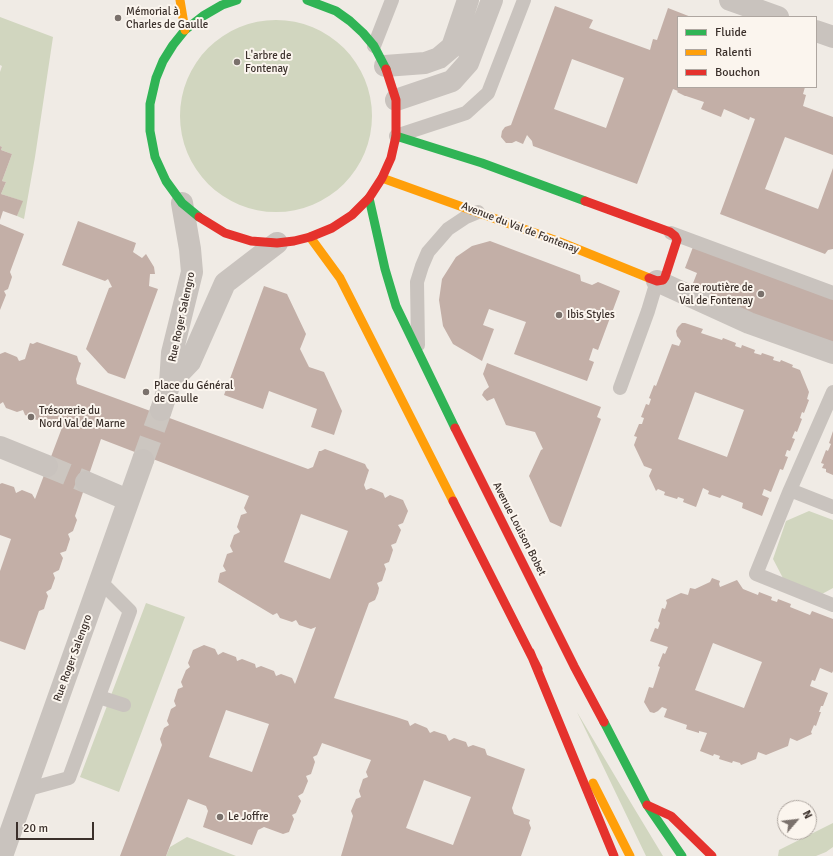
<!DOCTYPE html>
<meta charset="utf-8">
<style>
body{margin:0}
#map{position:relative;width:833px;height:856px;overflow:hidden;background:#f0ebe5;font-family:Signika,sans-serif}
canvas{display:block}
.legend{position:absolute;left:677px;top:16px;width:140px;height:72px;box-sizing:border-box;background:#fbf5ee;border:1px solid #aea6a0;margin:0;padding:5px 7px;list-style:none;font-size:12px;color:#3b302b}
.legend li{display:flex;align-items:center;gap:8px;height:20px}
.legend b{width:20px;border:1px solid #aea6a0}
.north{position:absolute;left:777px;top:800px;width:40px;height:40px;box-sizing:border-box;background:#fbf5ee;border:1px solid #aea6a0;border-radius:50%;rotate:62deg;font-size:11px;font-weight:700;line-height:16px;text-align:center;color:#3b302b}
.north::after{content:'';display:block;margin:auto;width:14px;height:18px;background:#7a716c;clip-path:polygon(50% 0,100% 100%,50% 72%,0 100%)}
.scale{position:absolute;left:16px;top:822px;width:78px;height:18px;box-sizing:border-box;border:2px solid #3b302b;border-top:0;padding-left:5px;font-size:12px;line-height:14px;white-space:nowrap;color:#3b302b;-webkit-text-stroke:3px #fbf5ee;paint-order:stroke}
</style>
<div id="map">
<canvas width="833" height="856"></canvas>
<ul class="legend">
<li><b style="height:5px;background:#30b455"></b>Fluide</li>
<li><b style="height:5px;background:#ff9f0a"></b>Ralenti</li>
<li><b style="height:5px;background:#e5322d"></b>Bouchon</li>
</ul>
<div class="north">N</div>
<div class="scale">20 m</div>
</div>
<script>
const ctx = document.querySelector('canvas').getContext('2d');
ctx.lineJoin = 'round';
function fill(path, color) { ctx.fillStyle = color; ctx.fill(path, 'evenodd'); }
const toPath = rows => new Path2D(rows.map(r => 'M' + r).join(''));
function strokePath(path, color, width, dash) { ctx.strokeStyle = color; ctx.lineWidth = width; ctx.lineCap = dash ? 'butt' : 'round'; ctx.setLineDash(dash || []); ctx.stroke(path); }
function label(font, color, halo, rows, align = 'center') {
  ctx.font = font + ' Signika,sans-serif'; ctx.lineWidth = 4; ctx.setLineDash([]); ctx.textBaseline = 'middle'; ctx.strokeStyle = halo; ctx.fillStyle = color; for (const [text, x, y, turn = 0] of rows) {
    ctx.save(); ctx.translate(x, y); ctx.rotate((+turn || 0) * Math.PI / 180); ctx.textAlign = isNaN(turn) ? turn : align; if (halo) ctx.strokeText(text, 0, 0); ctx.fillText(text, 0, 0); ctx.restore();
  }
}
const green = toPath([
 [0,17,53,37,35,157,24,219,17,216,22,201,1,194,6,182,2,181,12,154,1,150,2,147,0,146,0,72,2,66,0,65],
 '180 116a96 96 0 1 1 192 0a96 96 0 1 1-192 0Z',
 [809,511,833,520,833,588,822,594,784,580,773,559,786,521],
 [146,603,185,617,119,792,80,777],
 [577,712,631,803,663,856,646,856],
 [833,823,833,847,826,852,816,856,778,856,779,850],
 [187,837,236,856,166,856,170,847]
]);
const building = toPath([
 [555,6,593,20,589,28,650,50,653,39,657,40,668,8,691,17,678,17,678,87,805,87,803,94,806,95,803,106,833,117,833,155,785,137,765,189,818,209,833,168,833,249,828,250,825,254,720,214,755,119,750,117,749,120,724,109,721,117,701,109,704,102,686,96,685,96,677,92,678,91,673,89,637,184,533,146,532,141,527,135,523,144,516,141,512,143,506,143,501,137,502,131,505,127,511,125],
 [572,59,624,78,606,128,554,109],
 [0,146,2,147,1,150,12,154,2,181,6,182,1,194,23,201,17,216,3,211,0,220],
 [78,221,136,243,133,252,142,258,146,254,154,267,155,274,150,274,149,286,158,289,125,379,108,373,86,349,109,288,112,287,108,279,105,281,62,265],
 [0,224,24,234,10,272,12,277,8,289,4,291,6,295,0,310],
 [490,241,580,275,581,281,592,285,598,282,620,291,598,350,593,348,589,360,594,362,587,381,514,354,526,322,489,309,483,325,494,329,482,361,453,344,443,326,439,300,442,279,456,257,472,246],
 [693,247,833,298,833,344,690,291,697,273,685,268],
 [264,286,287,294,306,334,300,349,309,367,324,372,342,411,334,435,311,427,317,409,269,391,263,409,224,395],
 [682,323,685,323,703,329,701,333,722,340,723,338,736,343,735,346,741,348,742,345,755,350,754,353,761,355,762,353,774,357,773,360,780,362,781,360,793,365,792,367,800,370,809,392,807,399,809,400,804,413,802,412,800,418,802,419,797,432,795,431,792,438,795,439,790,451,787,450,785,456,788,457,783,470,780,469,771,492,764,489,762,495,769,498,762,516,742,508,743,503,722,495,720,498,708,494,709,491,703,488,696,507,683,502,684,499,678,497,677,499,664,495,665,492,658,489,656,491,649,476,652,469,644,466,634,445,637,437,634,436,639,424,642,424,644,418,641,417,646,404,649,405,651,399,649,398,654,385,656,386,672,344,679,346,681,341,677,336,676,331,678,327],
 [695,392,744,410,727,457,678,439],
 [37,342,77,356,79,362,81,363,76,379,77,384,308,469,313,467,319,451,321,451,325,449,365,464,367,468,369,470,364,485,366,490,371,488,383,493,385,498,390,495,403,500,408,511,403,523,398,525,401,530,396,543,391,545,393,550,389,562,384,564,386,569,382,581,377,583,379,588,378,593,375,600,369,603,334,698,396,717,408,721,410,726,415,723,427,728,430,733,434,731,446,735,449,741,454,738,466,742,468,747,473,745,485,749,487,755,525,769,512,808,514,814,530,820,529,823,531,828,521,856,341,856,353,816,351,811,356,799,361,797,359,791,363,779,368,777,366,772,371,760,322,743,317,755,313,757,315,762,311,774,306,776,308,781,303,793,298,796,301,801,296,813,292,815,294,819,289,832,283,834,264,827,258,830,252,845,203,827,208,811,206,806,188,799,166,856,120,856,162,745,160,739,164,728,169,725,167,721,171,709,176,706,174,701,178,689,183,687,181,682,186,670,190,667,188,663,193,650,204,645,215,649,218,655,223,652,236,657,237,661,242,659,255,664,256,668,261,666,274,671,276,676,281,674,292,678,295,684,316,627,311,629,299,625,296,620,292,622,280,618,277,613,273,615,218,582,220,573,226,571,223,566,227,554,233,552,230,546,234,535,240,532,237,527,241,515,247,513,244,508,249,496,101,439,75,516,77,520,73,531,68,534,70,539,66,551,60,553,63,558,59,570,53,573,55,578,51,589,46,592,48,596,44,609,39,611,25,650,0,641,0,571,11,539,0,535,0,484,2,483,14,487,16,493,22,490,32,494,35,499,63,425,58,427,44,422,42,417,37,420,25,415,23,410,17,412,6,408,3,402,0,404,0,354,5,352,17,357,19,361,25,359,30,343,33,344],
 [301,514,348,531,330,579,284,562],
 [226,710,269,724,252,772,209,757],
 [424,780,471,797,453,845,406,828],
 [487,363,601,407,597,417,601,419,561,527,550,522,529,476,541,450,543,449,535,432,506,425,494,398,487,401,482,395,484,391,489,387,483,374],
 [833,431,833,475,826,472,826,469,822,468,824,464,821,463,826,450,828,451,831,444,829,443],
 [712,578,720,581,719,584,720,587,737,580,743,589,758,595,759,592,772,597,771,600,777,602,778,599,791,604,790,607,810,615,812,611,833,619,833,671,832,673,820,668,815,681,812,680,810,686,828,693,823,706,821,706,819,712,821,712,816,726,814,725,811,732,812,734,797,741,790,738,788,746,766,755,758,752,756,759,741,765,740,763,733,761,732,763,719,759,720,756,714,754,713,756,700,751,707,733,699,731,699,733,686,729,687,725,664,717,667,709,662,707,658,711,654,713,650,712,644,702,649,687,653,688,660,667,658,666,663,653,665,654,668,647,650,641,655,628,658,629,660,623,658,621,662,608,665,609,667,603,666,600,681,593,688,595,690,588,695,589,710,582],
 [713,643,762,662,744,708,695,690]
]);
const streetTunnel = toPath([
 [143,460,161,410],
 [47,466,86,482]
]);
const lane = toPath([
 [374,46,392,0],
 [396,136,466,113,488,93,524,0],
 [671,233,833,293],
 [418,345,417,282,422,266,428,252,448,229,466,217,478,212],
 [620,388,648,311,657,281],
 [833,392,790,490,756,574,833,605],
 [790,490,833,507],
 [99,697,124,705],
 [25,790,69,778,130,611,100,581]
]);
const street = toPath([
 [730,0,778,17],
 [816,31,833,37],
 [385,66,425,63,439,58,452,47,468,0],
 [396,100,452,81,468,63,492,0],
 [657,281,749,323,833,353],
 [170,383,190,362,225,283,277,243],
 [161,410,170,383,172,353,192,272,190,249,182,203],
 [0,447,47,466],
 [86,482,128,500],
 [2,856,143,460]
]);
const fast = toPath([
 [307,0,336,11,350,21,363,33,374,46,386,69],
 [396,136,482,163,585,201],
 [369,198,385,269,396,306,455,428],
 [199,217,182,203,166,181,155,157,150,131,150,104,156,78,163,61,173,45,185,30,203,16,222,5,237,0],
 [604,722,647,805,682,856]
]);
const slow = toPath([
 [180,0,185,30],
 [382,178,560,242,649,278],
 [310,237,340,278,453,501],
 [593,783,630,856]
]);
const jam = toPath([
 [585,201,670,232,675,236,677,240,665,277,663,280,657,281,649,278],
 [199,217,225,233,251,241,277,243,294,241,310,237,332,228,352,215,369,198,382,178,391,158,396,136,396,100,386,69],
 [455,428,574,666,604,722],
 [453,501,538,669],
 [530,652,614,856],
 [647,805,671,816,712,856]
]);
const markers = [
 [118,18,4,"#7a716c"],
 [237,62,4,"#7a716c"],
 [761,294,4,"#7a716c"],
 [559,315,4,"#7a716c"],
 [146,392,4,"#7a716c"],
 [31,417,4,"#7a716c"],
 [220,817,4,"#7a716c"]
];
const poiNames = [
 ["Mémorial à",126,12],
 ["Charles de Gaulle",126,25],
 ["L'arbre de",245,56],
 ["Fontenay",245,69],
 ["Gare routière de",753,288,"right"],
 ["Val de Fontenay",753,301,"right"],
 ["Ibis Styles",567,315],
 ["Place du Général",154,386],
 ["de Gaulle",154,399],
 ["Trésorerie du",39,411],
 ["Nord Val de Marne",39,424],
 ["Le Joffre",228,817]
];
const streetNames = [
 ["Avenue du Val de Fontenay",520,228,21],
 ["Rue Roger Salengro",182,317,-78],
 ["Avenue Louison Bobet",519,529,63],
 ["Rue Roger Salengro",73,658,-70]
];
fill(green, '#d1d6bf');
fill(building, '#c3afa7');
strokePath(streetTunnel, '#ccc6c0', 22, [22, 11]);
strokePath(lane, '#c9c3be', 14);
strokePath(street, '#c9c3be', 22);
strokePath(fast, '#30b455', 9);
strokePath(slow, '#ff9f0a', 9);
strokePath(jam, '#e5322d', 9);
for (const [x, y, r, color] of markers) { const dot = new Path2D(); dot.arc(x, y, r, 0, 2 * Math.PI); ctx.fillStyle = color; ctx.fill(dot); strokePath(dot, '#fbf5ee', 1.5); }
label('11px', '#3b302b', '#fbf5ee', poiNames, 'left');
label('11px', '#3b302b', '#fbf5ee', streetNames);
</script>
